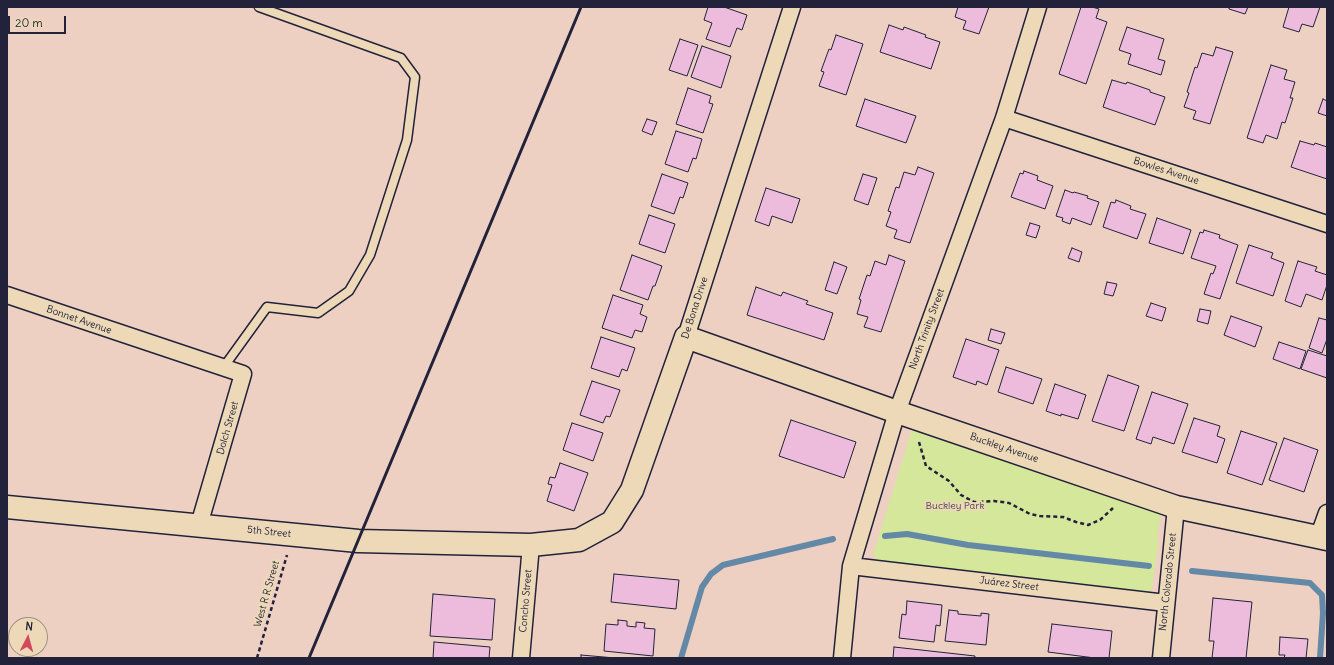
<!DOCTYPE html>
<meta charset="utf-8">
<style>
body{margin:0}
#map{position:relative;width:1334px;height:665px;overflow:hidden;background:#edd0c2;font-family:Delius,sans-serif}
canvas{display:block}
.frame{position:absolute;inset:0;border:8px solid #22223b;pointer-events:none}
.north{position:absolute;left:8px;top:617px;width:40px;height:40px;box-sizing:border-box;background:#edd9b7;border:1px solid #9c9085;border-radius:50%;rotate:6deg;font-size:11px;font-weight:700;line-height:16px;text-align:center;color:#22223b}
.north::after{content:'';display:block;margin:auto;width:14px;height:18px;background:#d1495b;clip-path:polygon(50% 0,100% 100%,50% 72%,0 100%)}
.scale{position:absolute;left:8px;top:16px;width:58px;height:18px;box-sizing:border-box;border:2px solid #22223b;border-top:0;padding-left:5px;font-size:12px;line-height:14px;white-space:nowrap;color:#22223b;-webkit-text-stroke:3px #edd9b7;paint-order:stroke}
</style>
<div id="map">
<canvas width="1334" height="665"></canvas>
<div class="frame"></div>
<div class="north">N</div>
<div class="scale">20 m</div>
</div>
<script>
const ctx = document.querySelector('canvas').getContext('2d');
ctx.lineJoin = 'round';
function fill(path, color) { ctx.fillStyle = color; ctx.fill(path, 'evenodd'); }
const toPath = rows => new Path2D(rows.map(r => 'M' + r).join(''));
function strokePath(path, color, width, dash) { ctx.strokeStyle = color; ctx.lineWidth = width; ctx.lineCap = dash ? 'butt' : 'round'; ctx.setLineDash(dash || []); ctx.stroke(path); }
function label(font, color, halo, rows, align = 'center') {
  ctx.font = font + ' Delius,sans-serif'; ctx.lineWidth = 4; ctx.setLineDash([]); ctx.textBaseline = 'middle'; ctx.strokeStyle = halo; ctx.fillStyle = color; for (const [text, x, y, turn = 0] of rows) {
    ctx.save(); ctx.translate(x, y); ctx.rotate((+turn || 0) * Math.PI / 180); ctx.textAlign = isNaN(turn) ? turn : align; if (halo) ctx.strokeText(text, 0, 0); ctx.fillText(text, 0, 0); ctx.restore();
  }
}
const green = toPath([
 [913,426,1162,507,1157,538,1159,541,1152,587,1151,590,1145,592,1077,583,880,562,873,555]
]);
const stream = toPath([
 [885,536,907,534,968,545,1149,566],
 [1192,571,1310,583,1322,595,1323,613,1320,658],
 [681,658,702,587,711,574,723,565,833,539]
]);
const building = toPath([
 [708,7,724,7,747,15,742,30,737,28,730,47,706,39,712,23,704,20,708,7],
 [958,7,989,7,979,34,963,29,966,21,955,17,958,7],
 [1081,7,1092,7,1099,9,1096,18,1107,22,1086,84,1059,74,1081,7],
 [1229,7,1248,7,1245,14,1229,9,1229,7],
 [1289,7,1320,7,1313,27,1302,24,1299,32,1283,27,1289,7],
 [889,25,903,30,904,27,926,35,925,37,940,42,931,69,880,52,889,25],
 [1127,27,1164,39,1158,59,1165,61,1161,75,1128,64,1131,54,1119,50,1127,27],
 [836,35,863,44,846,95,819,86,824,72,821,71,829,49,831,50,836,35],
 [680,39,698,45,687,76,669,70,680,39],
 [702,46,731,56,721,88,691,77,702,46],
 [1216,47,1233,52,1210,124,1193,119,1196,111,1184,107,1189,93,1187,92,1195,67,1197,68,1202,53,1213,56,1216,47],
 [1271,65,1287,70,1284,79,1295,82,1290,98,1293,98,1285,123,1282,122,1277,139,1266,135,1263,143,1247,138,1271,65],
 [1112,80,1126,84,1127,82,1150,90,1150,92,1165,97,1155,125,1103,107,1112,80],
 [688,88,711,96,709,103,713,104,703,133,676,124,688,88],
 [865,99,916,116,906,143,856,126,865,99],
 [1323,99,1327,101,1327,116,1318,113,1323,99],
 [647,119,657,122,652,135,642,131,647,119],
 [676,131,702,139,696,159,693,158,688,172,665,164,676,131],
 [1300,141,1314,145,1315,143,1327,147,1327,179,1291,167,1300,141],
 [918,167,934,173,910,243,894,238,897,230,886,226,891,212,888,211,896,187,899,188,904,172,915,175,918,167],
 [1024,171,1038,176,1037,180,1053,186,1045,209,1011,197,1020,173,1023,174,1024,171],
 [662,174,688,183,683,198,680,197,674,214,651,206,662,174],
 [863,174,877,178,868,205,854,200,863,174],
 [766,188,800,199,792,223,772,216,769,226,755,221,766,188],
 [1065,190,1073,193,1074,192,1088,196,1087,198,1099,202,1091,225,1072,218,1070,224,1062,221,1063,218,1056,216,1065,190],
 [1116,200,1131,206,1130,209,1146,214,1137,239,1103,227,1111,202,1115,203,1116,200],
 [649,215,675,224,665,253,639,244,649,215],
 [1157,218,1191,230,1183,254,1149,243,1157,218],
 [1030,223,1040,226,1036,238,1026,235,1030,223],
 [1204,230,1220,235,1219,238,1238,245,1220,299,1204,294,1211,273,1213,274,1216,266,1191,258,1200,232,1203,233,1204,230],
 [1249,245,1273,253,1271,258,1284,263,1273,296,1236,283,1249,245],
 [1072,248,1082,252,1079,262,1068,258,1072,248],
 [632,255,662,266,655,286,653,286,648,300,620,290,632,255],
 [889,255,905,261,881,332,864,327,868,317,857,314,861,300,859,299,867,275,870,276,875,261,886,265,889,255],
 [1298,261,1317,267,1315,271,1327,275,1327,285,1322,300,1306,294,1301,307,1285,301,1298,261],
 [834,262,847,267,837,294,825,290,834,262],
 [1107,282,1117,284,1113,296,1104,294,1107,282],
 [756,287,781,296,783,292,808,301,806,304,833,313,824,340,747,315,756,287],
 [613,295,643,305,640,314,647,317,642,332,635,330,632,338,602,328,613,295],
 [1151,303,1166,308,1162,321,1146,316,1151,303],
 [1200,309,1211,311,1208,324,1197,321,1200,309],
 [1231,316,1262,327,1255,347,1224,335,1231,316],
 [1319,318,1327,320,1327,339,1322,353,1309,348,1319,318],
 [991,329,1005,333,1001,344,988,340,991,329],
 [601,337,635,348,627,371,622,369,619,377,591,368,601,337],
 [966,339,999,350,987,385,977,381,976,385,953,377,966,339],
 [1279,342,1306,351,1300,369,1273,359,1279,342],
 [1308,350,1327,356,1327,378,1301,369,1308,350],
 [1006,367,1042,379,1033,404,998,392,1006,367],
 [1108,375,1139,386,1124,431,1092,421,1108,375],
 [592,381,620,390,610,417,606,416,603,423,580,415,592,381],
 [1055,384,1086,395,1078,419,1061,414,1061,416,1046,411,1055,384],
 [1152,392,1188,404,1174,444,1153,437,1151,444,1136,439,1152,392],
 [1194,418,1220,426,1217,436,1225,439,1217,463,1182,452,1194,418],
 [791,420,856,442,844,478,779,456,791,420],
 [572,423,603,433,593,461,563,450,572,423],
 [1241,431,1277,443,1262,485,1227,473,1241,431],
 [1284,438,1318,450,1304,492,1269,480,1284,438],
 [560,463,588,473,574,511,547,501,552,485,548,484,550,477,555,478,560,463],
 [614,574,679,580,676,609,611,602,614,574],
 [433,594,495,599,492,640,430,636,433,594],
 [1213,598,1252,602,1246,658,1212,658,1214,641,1209,641,1213,598],
 [907,601,942,605,940,626,936,625,934,642,899,638,902,614,906,615,907,601],
 [949,610,958,611,958,614,981,616,981,613,989,614,986,645,945,641,949,610],
 [618,620,627,621,627,626,636,627,636,622,645,623,644,628,655,629,653,656,604,651,606,624,618,625,618,620],
 [1052,624,1112,631,1109,658,1095,658,1048,652,1052,624],
 [1280,637,1308,639,1306,658,1284,658,1285,655,1279,655,1280,637],
 [434,642,490,647,489,658,433,658,434,642],
 [894,647,975,656,975,658,893,658,894,647],
 [581,655,615,658,581,658,581,655]
]);
const path = toPath([
 [919,442,926,466,949,481,961,495,974,502,994,501,1009,503,1030,514,1040,516,1063,517,1076,522,1088,525,1100,520,1113,508],
 [257,658,287,555]
]);
const lane = toPath([
 [223,368,267,307,318,313,349,291,370,255,407,140,415,77,401,58,259,7]
]);
const street = toPath([
 [1004,118,1327,224],
 [7,295,243,374,199,525],
 [686,337,792,7],
 [1318,538,1327,513],
 [851,566,1166,603],
 [521,658,531,545],
 [842,658,851,566,897,412,1004,118,1038,7],
 [1161,658,1176,507]
]);
const secondary = toPath([
 [7,507,358,541,531,545,579,540,612,522,632,490,686,337,897,412,1176,507,1327,539]
]);
const rail = toPath([
 [309,658,581,7]
]);
const streetNames = [
 ["Bowles Avenue",1166,171,18],
 ["De Bona Drive",695,308,-72],
 ["Bonnet Avenue",79,320,19],
 ["North Trinity Street",927,329,-70],
 ["Dolch Street",228,428,-74],
 ["Buckley Avenue",1004,448,19],
 ["5th Street",269,532,6],
 ["North Colorado Street",1168,582,-84],
 ["Juárez Street",1009,584,7],
 ["West R R Street",267,594,-74],
 ["Concho Street",526,601,-85]
];
const parkNames = [
 ["Buckley Park",955,506]
];
fill(green, '#d5e79a');
strokePath(stream, '#6389a7', 6);
fill(building, '#edbcdd');
strokePath(building, '#22223b', 1);
strokePath(lane, '#22223b', 11);
strokePath(street, '#22223b', 19);
strokePath(secondary, '#22223b', 25);
strokePath(path, '#22223b', 2.5, [4, 3]);
strokePath(lane, '#edd9b7', 8);
strokePath(street, '#edd9b7', 16);
strokePath(secondary, '#edd9b7', 22);
strokePath(rail, '#22223b', 3);
label('10px', '#22223b', '#edd9b7', streetNames);
label('10px', '#46494e', '#edd9b7', parkNames);
</script>
